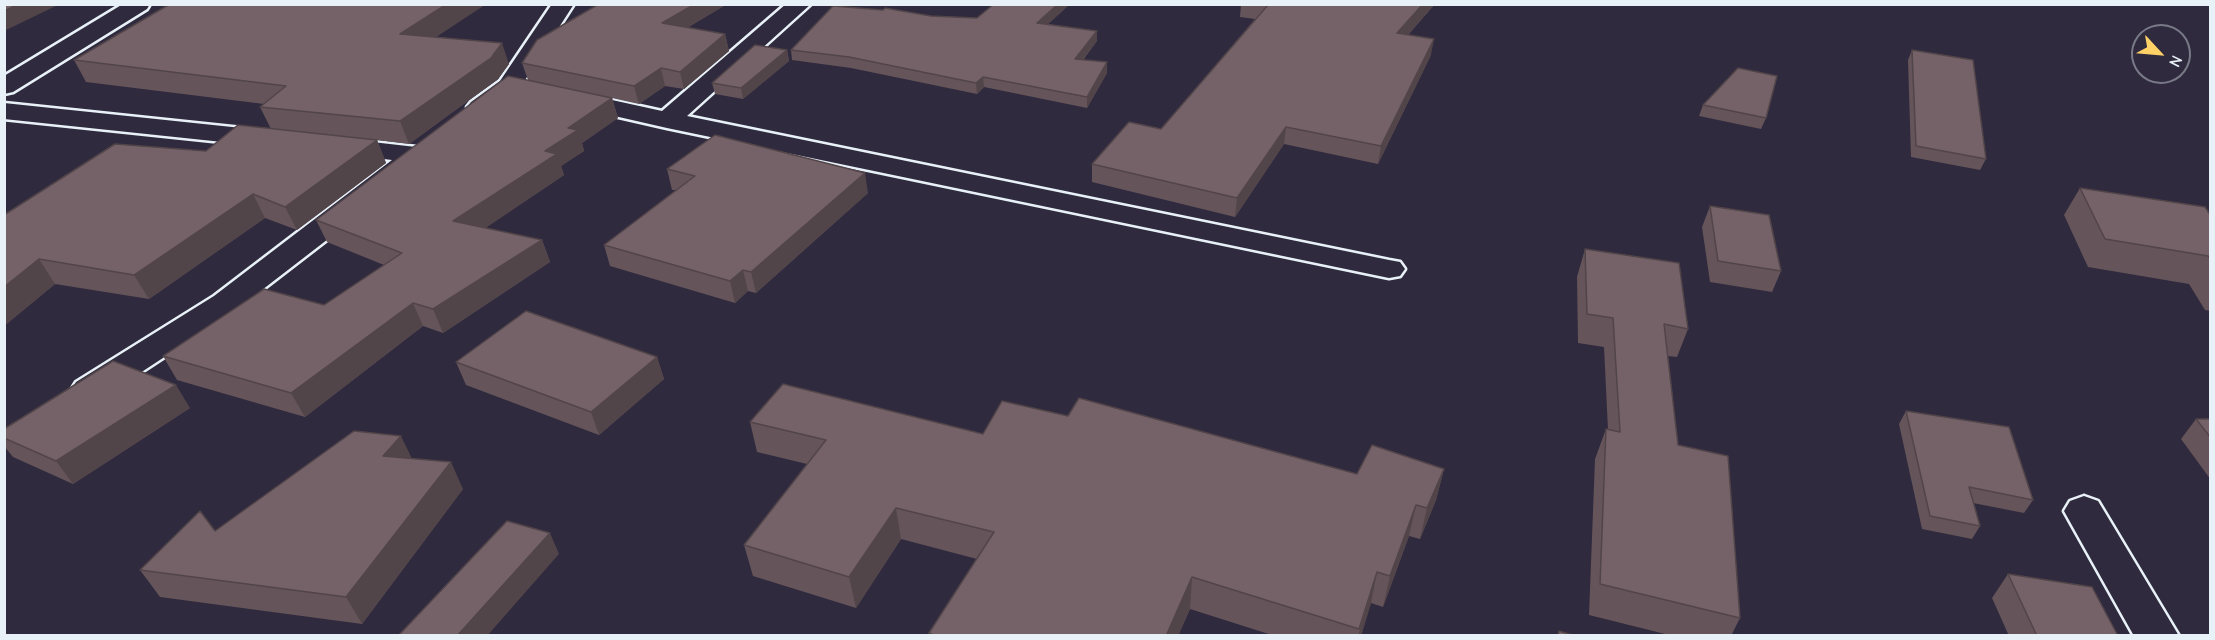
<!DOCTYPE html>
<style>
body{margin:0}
#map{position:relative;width:2215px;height:640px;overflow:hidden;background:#2f2a3d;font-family:"Comic Neue",sans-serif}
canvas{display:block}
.frame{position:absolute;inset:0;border:6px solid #e8f1f8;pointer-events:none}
.north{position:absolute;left:2131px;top:24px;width:60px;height:60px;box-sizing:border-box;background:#2f2a3d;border:2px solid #797a88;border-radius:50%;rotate:116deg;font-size:16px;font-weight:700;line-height:24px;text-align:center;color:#e8f1f8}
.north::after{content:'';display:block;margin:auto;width:21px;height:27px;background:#ffd166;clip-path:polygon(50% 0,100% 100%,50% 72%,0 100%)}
</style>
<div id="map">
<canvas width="2215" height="640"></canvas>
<div class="frame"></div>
<div class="north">N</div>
</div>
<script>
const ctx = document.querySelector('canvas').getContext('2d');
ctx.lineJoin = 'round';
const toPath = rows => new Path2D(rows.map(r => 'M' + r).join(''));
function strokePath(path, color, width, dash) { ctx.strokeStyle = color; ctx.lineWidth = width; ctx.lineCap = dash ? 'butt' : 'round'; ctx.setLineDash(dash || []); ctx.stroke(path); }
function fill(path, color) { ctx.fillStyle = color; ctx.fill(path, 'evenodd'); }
const minor = toPath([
 [123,4,150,4,147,9,13,92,4,94,4,76,123,4],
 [552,4,574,4,518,91,489,112,480,115,471,112,467,107,471,102,500,81,552,4],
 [786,4,811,4,687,116,1389,260,1400,262,1405,269,1400,276,1389,278,667,128,562,104,558,99,562,94,571,91,662,111,786,4],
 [4,103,270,131,279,133,283,139,279,145,270,147,4,119,4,103],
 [337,138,416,147,426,149,430,155,380,199,236,310,102,398,89,402,76,398,71,390,76,382,214,296,392,160,327,152,324,146,327,140,337,138],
 [2084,496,2098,501,2179,636,2134,636,2064,511,2070,501,2084,496]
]);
const wall = toPath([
 [170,4,485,4,436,37,509,64,498,79,409,144,377,140,386,163,297,230,265,218,149,299,55,284,4,326,4,215,206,151,271,129,260,107,264,104,86,82,74,60],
 [599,4,727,4,687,28,725,34,729,51,684,89,665,86,639,104,612,98,618,118,582,143,584,151,561,166,564,175,485,228,542,240,550,262,443,333,423,326,305,417,177,380,163,356,324,305,384,265,327,242,316,220,528,80,522,63],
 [994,4,1070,4,1048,24,1097,31,1097,41,1083,60,1107,73,1087,108,984,87,977,94,851,68,792,60,791,50,931,16,977,18],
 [1241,4,1435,4,1408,35,1431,55,1378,164,1284,144,1235,217,1092,182,1092,164,1161,129,1255,19,1240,17],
 [787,50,789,61,743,99,715,94,712,83],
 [1912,50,1986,159,1980,170,1911,157,1908,60],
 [1703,105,1766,118,1761,129,1699,116],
 [667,169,868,193,756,293,748,291,735,303,610,266,604,245,676,190,672,190],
 [2080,188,2211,216,2211,311,2205,310,2189,284,2088,267,2064,215],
 [1710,206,1781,271,1772,292,1710,282,1702,227],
 [1585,249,1688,329,1677,357,1668,356,1678,445,1740,618,1731,636,1673,636,1589,615,1595,459,1606,429,1608,430,1604,347,1578,343,1577,277],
 [657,357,664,379,599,435,466,385,456,362],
 [190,408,73,484,13,457,4,446,4,429],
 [1906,411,2033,500,2024,513,1973,503,1980,526,1972,539,1922,529,1899,424],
 [1068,416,1357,474,1444,469,1436,500,1420,539,1409,536,1383,607,1371,603,1361,636,1275,636,1190,609,1178,636,930,636,929,633,977,559,901,539,856,608,753,576,744,545,807,464,757,452,750,422,983,434],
 [2196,419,2211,438,2211,480,2181,439],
 [412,459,463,489,362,624,160,597,140,570,215,531],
 [2008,574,2118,636,2009,636,1992,598]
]);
const shadedWall = toPath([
 [19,4,60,4,4,31,4,11],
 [447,4,485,5,408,55,400,34],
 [695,4,727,4,666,40,662,23],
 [1058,4,1070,4,1038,33,1037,23],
 [1423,4,1435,4,1395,49,1397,33],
 [1097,31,1097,41,1075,69,1075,59],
 [725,34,729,51,684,89,680,72],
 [1434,39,1431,55,1378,164,1381,146],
 [502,43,509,64,498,79,409,144,400,121],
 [787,50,789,61,743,99,741,88],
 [1107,62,1107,73,1087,108,1087,97],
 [661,68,665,86,639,104,634,86],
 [983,77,984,87,977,94,976,83],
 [612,98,618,118,582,143,584,151,561,166,564,175,462,244,453,221,545,151,568,128],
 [1286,127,1284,144,1235,217,1237,198],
 [377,140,386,163,297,230,285,207],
 [865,173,868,193,756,293,751,272],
 [253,194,265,218,149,299,134,275],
 [542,240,550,262,443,333,433,309],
 [39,259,55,284,4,326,4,287],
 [743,270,748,291,735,303,730,281],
 [413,303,423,326,305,417,291,393],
 [657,357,664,379,599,435,591,412],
 [176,385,190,408,73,484,56,461],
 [401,436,414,463,383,456],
 [451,462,463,489,362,624,346,597],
 [1444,469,1436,500,1420,539,1427,508],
 [1416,505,1409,536,1383,607,1390,576],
 [896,508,901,539,856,608,849,577],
 [550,533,559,554,487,636,457,636],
 [1377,572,1371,603,1361,636,1358,636],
 [1192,577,1190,609,1178,636,1166,636]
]);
const building = toPath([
 [4,4,19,4,4,11,4,4],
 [170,4,447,4,400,34,502,43,491,58,400,121,260,107,286,86,74,60,170,4],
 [599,4,695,4,662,23,725,34,680,72,661,68,634,86,522,63,537,40,599,4],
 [994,4,1058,4,1037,23,1097,31,1075,59,1107,62,1087,97,983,77,976,83,849,57,791,50,833,6,883,10,885,8,931,16,977,18,994,4],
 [1265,4,1423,4,1397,33,1434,39,1381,146,1286,127,1237,198,1092,164,1129,122,1161,129,1268,5,1265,4],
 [755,45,787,50,741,88,712,83,755,45],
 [1912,50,1973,60,1986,159,1916,146,1912,50],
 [1738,68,1777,76,1766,118,1703,105,1738,68],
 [508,76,612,98,568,128,578,130,545,151,557,154,453,221,542,240,433,309,413,303,291,393,163,356,264,289,324,305,402,253,316,220,508,76],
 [238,125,377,140,285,207,253,194,134,275,39,259,4,287,4,215,115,144,206,151,238,125],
 [715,135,865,173,751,272,743,270,730,281,604,245,695,176,667,169,715,135],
 [2080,188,2205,207,2211,216,2211,259,2208,256,2105,239,2080,188],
 [1710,206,1769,215,1781,271,1718,261,1710,206],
 [1585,249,1679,263,1688,329,1664,324,1678,445,1728,456,1740,618,1600,584,1606,429,1620,432,1613,318,1587,314,1585,249],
 [526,311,657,357,591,412,456,362,526,311],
 [113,361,176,385,56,461,4,438,4,429,113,361],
 [783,384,983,434,1002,401,1068,416,1079,398,1357,474,1372,445,1444,469,1427,508,1416,505,1390,576,1377,572,1359,629,1192,577,1166,636,936,636,929,633,994,532,896,508,849,577,744,545,826,440,750,422,783,384],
 [1906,411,2009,427,2033,500,1969,487,1980,526,1930,516,1906,411],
 [2196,419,2211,419,2211,438,2196,419],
 [354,431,401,436,383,456,451,462,346,597,140,570,200,511,215,531,354,431],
 [507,521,550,533,457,636,398,636,507,521],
 [2008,574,2092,587,2118,636,2037,636,2008,574],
 [1559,631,1575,636,1558,636,1559,631]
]);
strokePath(minor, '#e8f1f8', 5);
fill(minor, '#2f2a3d');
fill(wall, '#65545a');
fill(shadedWall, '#52454a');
fill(building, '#756269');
strokePath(building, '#52454a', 1.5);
</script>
